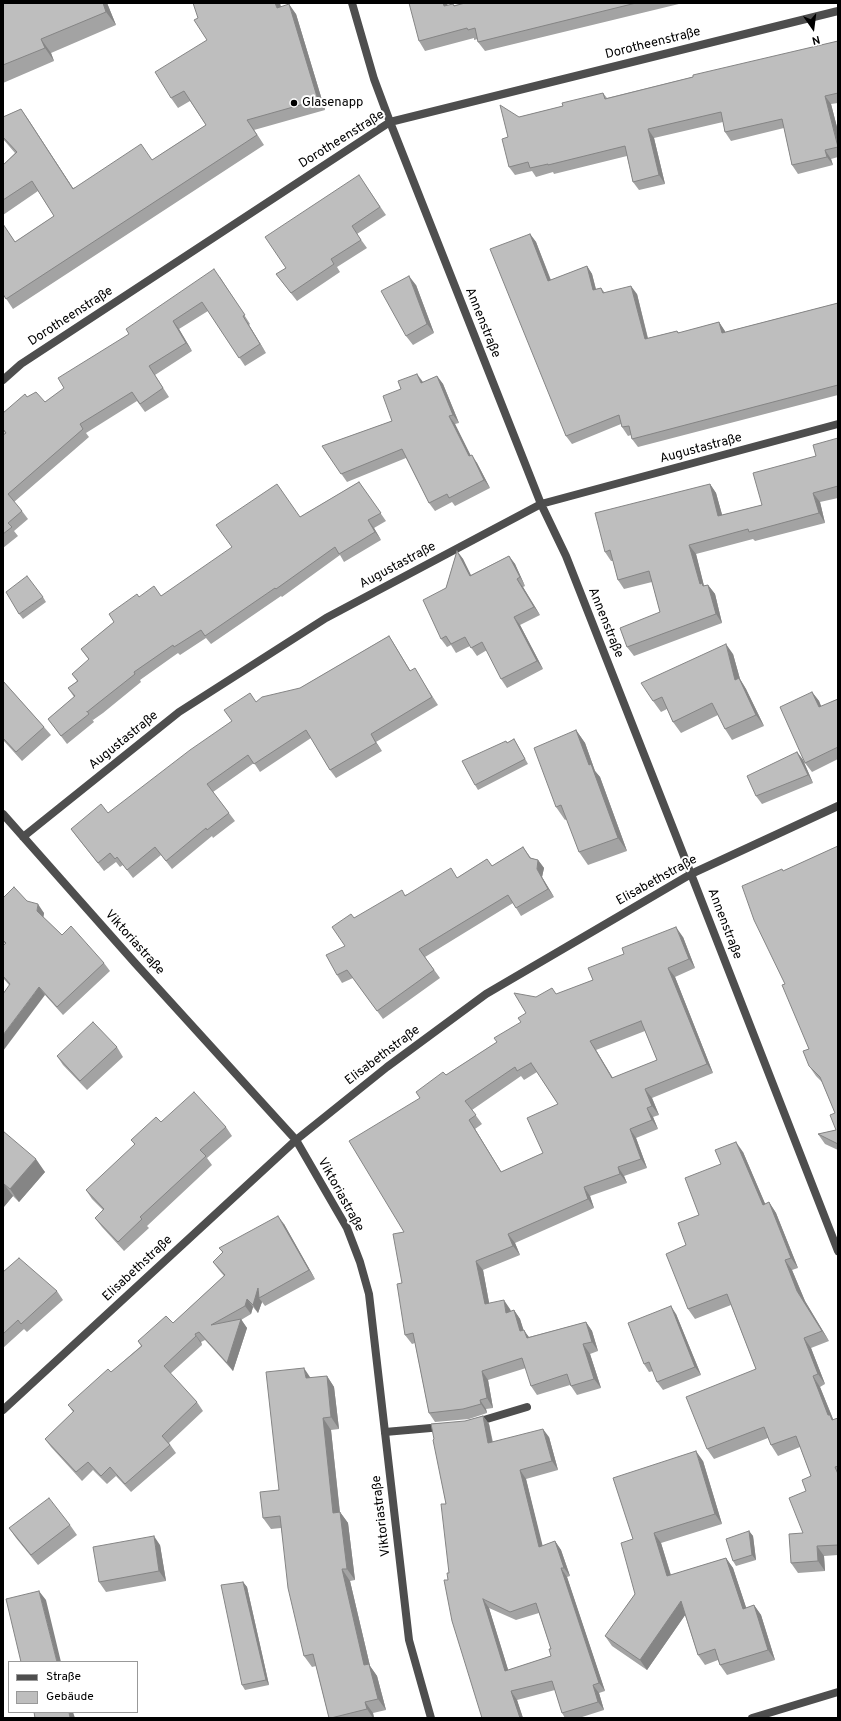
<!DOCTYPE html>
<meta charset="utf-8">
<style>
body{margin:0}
#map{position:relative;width:841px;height:1721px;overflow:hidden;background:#fff;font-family:Overpass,sans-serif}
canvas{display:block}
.frame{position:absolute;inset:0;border:4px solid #000;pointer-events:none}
.legend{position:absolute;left:8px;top:1661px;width:130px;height:52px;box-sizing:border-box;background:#fff;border:1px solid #999;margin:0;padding:5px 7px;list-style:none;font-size:12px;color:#000}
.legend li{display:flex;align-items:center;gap:8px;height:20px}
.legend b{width:20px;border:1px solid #999}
.north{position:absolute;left:793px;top:8px;width:40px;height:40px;-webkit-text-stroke:3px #fff;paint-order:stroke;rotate:166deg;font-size:11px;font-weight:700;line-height:16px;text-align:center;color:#000}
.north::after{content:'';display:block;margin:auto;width:14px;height:18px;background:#000;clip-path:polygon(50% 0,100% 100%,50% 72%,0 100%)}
</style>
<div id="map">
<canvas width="841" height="1721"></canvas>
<div class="frame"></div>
<ul class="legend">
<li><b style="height:5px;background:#4e4e4e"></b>Straße</li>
<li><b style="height:11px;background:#bebebe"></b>Gebäude</li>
</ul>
<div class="north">N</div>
</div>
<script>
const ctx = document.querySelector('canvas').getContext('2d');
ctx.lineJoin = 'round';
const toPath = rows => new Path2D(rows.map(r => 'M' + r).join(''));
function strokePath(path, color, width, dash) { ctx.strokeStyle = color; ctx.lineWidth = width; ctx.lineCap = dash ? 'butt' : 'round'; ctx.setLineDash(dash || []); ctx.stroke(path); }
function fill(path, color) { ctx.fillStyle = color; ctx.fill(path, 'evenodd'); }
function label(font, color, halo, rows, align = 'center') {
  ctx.font = font + ' Overpass,sans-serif'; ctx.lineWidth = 4; ctx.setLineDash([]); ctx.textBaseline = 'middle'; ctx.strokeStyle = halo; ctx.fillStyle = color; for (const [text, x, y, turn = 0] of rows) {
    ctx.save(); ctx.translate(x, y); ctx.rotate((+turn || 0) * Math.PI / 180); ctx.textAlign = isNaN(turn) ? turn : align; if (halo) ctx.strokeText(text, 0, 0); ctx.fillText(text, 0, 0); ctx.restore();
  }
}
const service = toPath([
 [477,1422,527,1407],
 [385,1432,442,1427]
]);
const minor = toPath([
 [352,3,374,79,390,122,541,504,566,556,691,874,838,1251],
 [3,380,21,364,390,122,838,11],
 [3,814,135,963,296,1140,347,1228,360,1262,369,1294,409,1640,431,1718],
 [23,837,179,712,326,618,541,504,838,424],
 [3,1410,296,1140,387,1067,486,994,691,874,838,806],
 [752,1718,838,1692]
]);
const wall = toPath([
 [3,3,107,3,116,25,51,53,54,61,3,83],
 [465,3,683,3,485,51,478,42,478,39,474,40,474,38,425,51,419,41,448,5,455,5],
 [281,7,296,14,325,110,254,130,264,145,13,309,3,294,3,224,15,242,54,216,38,191,3,215,3,165,15,153,3,139,3,117,21,109,73,188,152,160,206,125,190,101,178,108,171,98],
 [838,41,838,103,831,104,838,131,838,157,831,159,833,165,798,174,792,165,784,128,731,141,725,132,723,122,654,138,665,184,639,190,633,182,627,156,554,174,553,172,536,177,532,171,515,175,509,167,508,137,519,117,563,106,603,93,607,98],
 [364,183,386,215,357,234,367,248,337,267,340,272,297,301,276,274,286,268],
 [530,234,536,242,551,280,587,266,592,274,596,289,601,288,605,293,637,294,648,338,677,331,679,333,719,322,725,332,838,303,838,395,638,447,632,439,631,435,628,436,622,427,621,424,572,444,566,436],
 [220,277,250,324,249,325,266,353,245,366,208,311,179,329,192,351,155,375,169,397,145,412,137,401,86,433,89,437,14,502,22,511,28,519,14,531,18,536,3,548,3,435,5,433,3,431,3,413,27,397,45,402],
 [416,285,434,333,413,345,406,336],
 [437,376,443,384,459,423,455,424,470,455,477,463,490,488,455,506,452,502,435,511,429,503,406,458,347,482,322,446,392,421,423,382],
 [838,438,838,498,820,502,825,523,755,541,753,539,696,554,704,586,708,585,715,594,722,623,634,656,627,647,660,612,652,582,624,589,618,580,613,561,611,561,605,552,710,484,716,493,722,515,762,505,816,456],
 [359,482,386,521,374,528,381,540,344,562,340,555,282,597,281,596,211,644,206,638,180,655,178,653,140,680,141,682,103,713,93,720,92,719,94,722,67,744,48,719,74,697,68,688,77,681,72,674,89,660,81,649,114,622,139,597,161,596,300,517],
 [457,551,463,559,471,575,509,556,515,564,525,586,523,587,540,615,520,625,543,669,507,688,501,679,487,650,477,656,470,646,456,653,451,645,447,647,441,639,446,588],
 [43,597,46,602,23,619,19,614],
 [389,636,394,644,410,671,420,677,438,705,376,742,382,751,336,778,330,770,311,738,260,772,254,763,213,792,235,821,213,838,212,836,172,869,161,855,133,878,123,865,120,867,116,862,104,871,77,837,71,829,108,813,232,721,256,702,300,688],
 [733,654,740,679,746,689,764,726,732,740,725,729,718,715,681,733,673,722,667,709,661,712,653,701],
 [3,681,44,727,51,735,22,761,3,740],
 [812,692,819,701,821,707,838,699,838,759,812,772,805,763],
 [576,730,585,743,595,771,600,777,627,851,588,865,579,852,567,819,565,820,556,807],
 [514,739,517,744,528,764,478,790,475,785,507,743],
 [797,752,803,760,813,783,762,804,756,796],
 [838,846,838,1150,825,1144,818,1134,836,1130,835,1113,822,1082,816,1076,809,1066,809,1049,785,984,784,871],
 [523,847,531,858,538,860,544,868,542,877,554,897,521,916,513,903,425,957,440,978,383,1019,353,978,342,983,337,975,345,946,354,918,405,895,457,878,487,859,492,866],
 [3,898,27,901,44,913,43,917,62,935,104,963,110,971,63,1015,45,995,9,985,3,978,3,946,5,944,3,942],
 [683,937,695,968,675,977,713,1073,652,1098,659,1115,653,1117,658,1129,636,1138,647,1168,624,1176,627,1183,590,1196,594,1208,515,1243,520,1255,483,1270,489,1303,510,1309,511,1311,514,1310,520,1319,523,1330,529,1337,586,1322,592,1331,598,1351,590,1354,601,1388,577,1395,571,1386,570,1385,537,1395,531,1386,526,1368,488,1380,493,1408,486,1409,487,1413,469,1419,435,1422,429,1413,415,1343,412,1344,405,1335,402,1283,404,1232,446,1075,497,1042,521,1022,536,997,557,994,593,980],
 [645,1031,657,1060,613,1078,596,1050],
 [537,1072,558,1104,543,1153,501,1172,475,1129,482,1124,472,1110,521,1076,524,1080],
 [117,1047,123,1057,87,1090,63,1065,57,1056],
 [161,1122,226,1127,232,1136,207,1158,212,1165,147,1226,149,1228,124,1251,102,1227,95,1218,103,1210,92,1199,86,1190,135,1145,131,1140],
 [3,1131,45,1172,19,1202,13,1196,3,1208],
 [743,1152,765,1204,769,1202,776,1213,798,1268,792,1270,805,1301,829,1341,811,1348,825,1384,820,1387,833,1419,833,1420,838,1418,838,1555,824,1556,825,1571,798,1573,791,1563,803,1533,806,1491,811,1476,800,1447,778,1456,771,1445,768,1438,714,1459,707,1449,756,1369,731,1305,695,1319,688,1309,686,1245,721,1164],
 [284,1224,315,1279,265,1306,262,1302,258,1313,253,1307,251,1314,241,1320,247,1328,233,1371,205,1340,201,1342,202,1345,170,1374,197,1402,203,1411,169,1443,176,1453,131,1492,116,1476,107,1484,93,1470,82,1481,51,1447,45,1439,73,1412,68,1405,111,1372,141,1346,138,1341,173,1323,224,1276,219,1270,213,1262,223,1253,219,1248],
 [3,1272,57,1291,63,1300,27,1332,24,1329,3,1348],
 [676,1314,701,1375,663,1390,657,1382,653,1371,649,1372,644,1364],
 [327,1376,334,1387,339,1429,331,1430,340,1512,348,1523,355,1580,350,1581,370,1666,377,1676,386,1710,373,1713,374,1718,329,1718,316,1666,312,1667,304,1656,281,1528,271,1529,263,1518,279,1490,311,1378],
 [483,1416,489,1424,493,1442,549,1437,558,1470,526,1479,542,1546,555,1541,561,1550,570,1576,567,1577,605,1691,599,1693,604,1710,579,1718,565,1718,562,1713,555,1690,517,1700,523,1718,482,1718,448,1580,449,1573,446,1504,434,1439,465,1421],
 [489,1608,516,1620,539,1613,551,1649,551,1656,508,1670],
 [703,1461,722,1524,661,1543,671,1575,726,1558,733,1568,746,1608,754,1605,761,1615,775,1660,727,1675,720,1665,718,1660,705,1665,698,1655,685,1615,647,1670,612,1646,605,1636,635,1594,633,1539],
 [70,1525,77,1535,38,1565,16,1538,9,1528],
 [749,1531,753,1536,756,1560,736,1566,733,1561],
 [160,1545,166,1581,106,1592,99,1582],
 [243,1582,247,1587,269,1685,245,1690,242,1685]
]);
const shadedWall = toPath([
 [103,3,107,3,116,25,106,12],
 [275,3,280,3,284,18,277,8],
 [443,3,447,3,451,16,444,6],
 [289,4,296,14,325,110,318,100],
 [41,39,51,53,54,61,45,48],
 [825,96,831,104,838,131,838,145],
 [21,109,28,119,80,199,73,189],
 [247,120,254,130,264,145,257,135],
 [648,129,654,138,665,184,659,175],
 [825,150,831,159,833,165,827,157],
 [530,234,536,242,554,289,548,281],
 [587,266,592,274,598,298,593,290],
 [409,276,416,285,434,333,427,324],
 [631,286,637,294,650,348,645,339],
 [243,316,249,325,266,353,260,344],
 [173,321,179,329,192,351,186,343],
 [719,322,725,331,727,341,722,333],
 [417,374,423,382,427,391,421,383],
 [437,376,443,384,459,423,453,415],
 [449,416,455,424,475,464,469,456],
 [472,455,477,463,490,488,484,480],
 [710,484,716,493,725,525,718,516],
 [813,493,820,502,825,523,819,513],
 [368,520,374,528,381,540,375,532],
 [689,545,696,554,704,586,700,584],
 [457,551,463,559,475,584,470,576],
 [509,556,515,564,525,586,520,577],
 [517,579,523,587,540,615,534,607],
 [708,585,715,594,722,623,716,614],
 [514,617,520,625,543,669,537,661],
 [389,636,394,644,416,680,410,671],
 [726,644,733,654,740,679,746,689,764,726,756,715,735,680],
 [812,692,819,701,826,717,819,707],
 [576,730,585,743,595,771,600,777,627,851,618,838,589,765],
 [371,734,376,742,382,751,376,743],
 [797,752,803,760,813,783,808,775],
 [538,860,544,868,542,877,554,897,548,889,537,869],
 [38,904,44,913,43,920,37,911],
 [676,927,683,937,695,968,689,959],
 [668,968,675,977,713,1073,707,1064],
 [39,987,45,995,3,1051,3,1035],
 [590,1041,596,1050,618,1087,612,1078],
 [645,1089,652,1098,659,1115,652,1106],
 [647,1108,653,1117,658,1129,652,1120],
 [469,1120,475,1129,507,1181,501,1172],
 [630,1129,636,1138,647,1168,641,1159],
 [736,1142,743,1152,770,1215,763,1205],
 [36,1159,45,1172,19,1202,10,1189],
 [618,1167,624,1176,627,1183,620,1174],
 [4,1184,13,1196,3,1208,3,1185],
 [584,1187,590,1196,594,1208,588,1199],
 [769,1202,776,1213,798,1268,791,1258],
 [278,1216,284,1224,315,1279,309,1270],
 [508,1234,515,1243,520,1255,513,1246],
 [785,1260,792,1270,805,1301,829,1341,822,1331,797,1291],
 [476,1261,483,1270,491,1313,485,1304],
 [258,1288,259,1298,262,1302,258,1313,253,1305],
 [247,1299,253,1307,251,1314,245,1306],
 [504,1300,510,1309,513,1322,506,1313],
 [671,1306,676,1314,701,1375,695,1367],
 [514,1310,520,1319,527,1340,520,1331],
 [241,1319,247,1328,233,1371,227,1363],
 [586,1322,592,1331,598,1351,592,1342],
 [524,1330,530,1339,527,1338],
 [195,1334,201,1342,202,1345,196,1336],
 [804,1338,811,1348,825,1384,818,1374],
 [583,1344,590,1354,601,1388,594,1379],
 [304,1368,312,1380,306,1378],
 [482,1371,488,1380,493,1408,487,1398],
 [327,1376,334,1387,339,1429,331,1417],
 [813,1376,820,1387,833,1419,837,1425,838,1428,828,1415],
 [480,1400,486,1409,487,1413,481,1404],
 [483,1416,489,1424,494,1452,488,1443],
 [323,1418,331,1430,341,1524,333,1513],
 [543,1429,549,1437,558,1470,552,1461],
 [696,1451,703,1461,722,1524,715,1514],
 [520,1470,526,1479,545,1555,539,1547],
 [340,1512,348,1523,355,1580,347,1569],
 [749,1531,753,1536,756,1560,752,1555],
 [654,1533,661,1543,674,1586,667,1576],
 [154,1536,160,1545,166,1581,159,1571],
 [555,1541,561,1550,570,1576,564,1568],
 [817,1546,824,1556,825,1571,818,1561],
 [726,1558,733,1568,750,1619,743,1609],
 [561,1568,567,1577,605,1691,599,1683],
 [342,1569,350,1581,370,1666,377,1676,386,1710,378,1699,364,1665],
 [243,1582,247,1587,269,1685,266,1680],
 [39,1591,46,1600,61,1662,57,1662],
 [483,1599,489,1608,511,1679,505,1671],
 [681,1601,688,1611,647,1670,640,1660],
 [754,1605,761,1615,775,1660,768,1650],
 [593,1685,599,1693,604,1710,598,1702],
 [511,1691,517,1700,523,1718,520,1718],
 [365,1702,373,1713,374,1718,373,1718,367,1709],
 [69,1712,73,1712,75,1718,70,1718]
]);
const building = toPath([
 [3,3,103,3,106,12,41,39,45,48,3,65,3,3],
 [193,3,275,3,277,8,289,4,318,100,247,120,257,135,6,299,3,294,3,224,15,242,54,216,32,181,3,200,3,165,17,152,3,137,3,117,21,109,73,189,141,144,152,160,206,125,184,91,171,98,155,72,207,40,194,20,198,18,193,3],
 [409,3,443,3,444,6,453,4,454,6,465,3,636,3,478,42,475,28,468,30,467,28,419,41,409,3],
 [838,41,838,93,825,96,838,147,825,150,827,157,792,165,782,119,725,132,721,112,648,129,659,175,633,182,625,146,548,165,548,164,530,168,528,162,509,167,502,139,508,137,500,105,519,117,563,106,562,103,603,93,605,99,693,77,693,75,838,41],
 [359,175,380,207,352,226,361,240,331,259,334,264,291,293,276,274,286,268,265,237,359,175],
 [530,234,548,281,587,266,593,290,601,288,603,293,631,286,645,339,677,331,678,333,719,322,722,333,838,303,838,385,632,439,629,426,622,427,619,415,566,436,490,249,530,234],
 [214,269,245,315,243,316,260,344,239,358,202,302,173,321,186,343,149,366,163,388,140,404,132,392,80,424,83,429,8,494,22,511,8,523,12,527,3,534,3,435,6,433,3,429,3,413,25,394,27,397,36,392,45,402,64,388,58,378,129,334,126,329,214,269],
 [409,276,427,324,406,336,381,291,409,276],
 [417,374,421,383,437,376,453,415,449,416,469,456,472,455,484,480,449,498,447,494,429,503,402,449,341,474,322,446,392,421,383,396,401,389,398,381,417,374],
 [838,438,838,486,813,493,819,513,749,532,748,529,689,545,700,584,702,583,703,586,708,585,716,614,627,647,620,628,660,612,649,571,618,580,610,550,605,552,595,513,710,484,718,516,762,505,753,473,816,456,813,445,838,438],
 [359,482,381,513,368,520,375,532,339,554,335,547,276,589,275,588,205,636,201,630,174,647,173,645,134,672,135,674,97,704,87,712,87,711,89,714,61,736,48,719,75,696,68,688,78,681,72,674,89,659,81,649,114,622,109,614,137,594,139,597,154,586,161,596,232,547,216,525,277,484,300,517,359,482],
 [457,551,470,576,509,556,520,577,517,579,534,607,514,617,537,661,501,679,482,642,471,648,465,637,451,644,446,636,441,639,423,600,446,588,457,551],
 [27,576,43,597,19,614,6,592,27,576],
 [389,636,410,671,415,668,432,697,371,734,376,743,330,770,306,730,254,764,248,755,207,784,229,813,207,830,206,828,166,861,155,847,127,870,117,857,115,859,110,853,98,863,71,829,101,804,108,813,190,750,232,721,224,710,250,693,256,702,262,697,300,688,389,636],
 [726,644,735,680,739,678,756,715,725,729,712,703,673,722,662,697,653,701,641,683,726,644],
 [3,681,44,727,16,752,3,738,3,681],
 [812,692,819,707,838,699,838,747,805,763,780,707,812,692],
 [576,730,589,765,591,764,618,838,579,852,561,805,556,807,534,748,576,730],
 [514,739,525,759,475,785,462,761,506,741,507,743,514,739],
 [797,752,808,775,756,796,747,776,797,752],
 [838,846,838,1144,818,1134,836,1130,830,1115,835,1113,820,1077,809,1066,803,1051,809,1049,782,985,785,984,754,920,742,886,782,869,783,871,838,846],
 [523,847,530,858,538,860,537,869,548,889,516,908,508,895,419,949,434,970,377,1011,347,970,337,975,326,955,345,946,332,927,351,914,354,918,402,890,405,896,451,868,457,878,487,859,492,866,523,847],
 [14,887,27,901,38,904,37,911,62,935,71,926,104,963,57,1007,39,987,3,1035,3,994,10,984,3,976,3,946,6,943,3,940,3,898,14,887],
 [676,927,689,959,668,968,707,1064,645,1089,652,1106,647,1108,652,1120,630,1129,641,1159,618,1167,620,1174,584,1187,588,1199,508,1234,513,1246,476,1261,485,1304,504,1300,506,1313,514,1310,520,1331,524,1330,527,1338,586,1322,592,1342,583,1344,594,1379,571,1386,567,1374,531,1386,522,1358,482,1371,487,1398,480,1400,481,1404,463,1409,429,1413,413,1333,405,1335,397,1284,402,1283,393,1234,404,1232,349,1141,420,1098,416,1092,443,1072,446,1075,497,1042,494,1038,521,1022,518,1018,526,1013,514,993,536,997,552,988,556,994,593,980,588,968,624,954,622,948,676,927],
 [641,1021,657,1060,612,1078,590,1041,641,1021],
 [531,1063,558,1104,527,1118,543,1153,501,1172,469,1120,476,1115,465,1101,515,1067,517,1071,531,1063],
 [93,1022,117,1047,80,1081,57,1056,93,1022],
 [194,1092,226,1127,200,1150,206,1156,140,1217,142,1219,118,1242,95,1218,104,1209,86,1190,135,1144,131,1140,156,1117,161,1122,194,1092],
 [3,1131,36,1159,10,1189,4,1184,3,1185,3,1131],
 [736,1142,763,1205,769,1202,791,1258,785,1260,797,1291,822,1331,804,1338,818,1374,813,1376,828,1415,830,1415,832,1420,838,1418,838,1466,835,1467,838,1474,838,1545,817,1546,818,1561,791,1563,789,1534,803,1533,789,1498,806,1491,802,1480,811,1476,796,1436,771,1445,764,1427,707,1449,686,1397,756,1369,727,1294,688,1309,666,1254,686,1245,678,1223,699,1215,685,1178,721,1164,715,1150,736,1142],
 [278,1216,309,1270,259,1298,258,1288,253,1305,247,1299,245,1306,211,1325,241,1319,227,1363,199,1332,195,1334,196,1336,164,1366,197,1402,162,1436,170,1445,125,1484,110,1467,101,1476,88,1462,76,1472,45,1439,74,1411,68,1405,108,1369,111,1372,142,1346,138,1341,166,1316,173,1323,225,1275,213,1262,223,1252,219,1248,278,1216],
 [19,1258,57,1291,21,1324,18,1320,3,1334,3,1272,19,1258],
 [671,1306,695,1367,657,1382,649,1362,644,1364,628,1323,671,1306],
 [304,1368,306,1378,327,1376,331,1417,323,1418,333,1513,340,1512,347,1569,342,1569,364,1665,369,1664,378,1699,365,1702,367,1709,331,1718,329,1718,313,1654,304,1656,288,1588,280,1516,263,1518,260,1492,279,1490,266,1372,304,1368],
 [483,1416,488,1443,543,1429,552,1461,520,1470,539,1547,555,1541,564,1568,561,1568,599,1683,593,1685,598,1702,562,1713,552,1681,511,1691,520,1718,482,1718,452,1621,444,1580,448,1580,447,1573,449,1573,441,1504,446,1504,433,1440,434,1439,431,1424,465,1421,483,1416],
 [483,1599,510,1612,536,1603,551,1649,549,1649,551,1656,505,1671,483,1599],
 [696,1451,715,1514,654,1533,667,1576,726,1558,743,1609,754,1605,768,1650,720,1665,715,1649,698,1655,681,1601,640,1660,605,1636,635,1594,621,1543,633,1539,613,1478,696,1451],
 [49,1498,70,1525,31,1555,9,1528,49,1498],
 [749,1531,752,1555,733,1561,726,1539,749,1531],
 [154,1536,159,1571,99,1582,93,1547,154,1536],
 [243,1582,266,1680,242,1685,221,1585,243,1582],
 [39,1591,57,1662,21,1662,6,1599,39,1591],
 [34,1712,69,1712,70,1718,35,1718,34,1712]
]);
const markers = [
 [294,103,4,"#000"]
];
const streetNames = [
 ["Dorotheenstraße",653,44,-14],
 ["Dorotheenstraße",342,140,-32],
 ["Dorotheenstraße",71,317,-33],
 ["Annenstraße",482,323,68],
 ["Augustastraße",701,449,-15],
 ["Augustastraße",398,566,-28],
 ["Annenstraße",605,623,68],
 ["Augustastraße",124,741,-39],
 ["Elisabethstraße",657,881,-29],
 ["Annenstraße",724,924,69],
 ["Viktoriastraße",134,943,48],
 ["Elisabethstraße",383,1056,-37],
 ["Viktoriastraße",340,1195,61],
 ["Elisabethstraße",138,1269,-43],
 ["Viktoriastraße",382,1516,-97]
];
const poiNames = [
 ["Glasenapp",302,103]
];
strokePath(service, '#4e4e4e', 8);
strokePath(minor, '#4e4e4e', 8);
fill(wall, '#a3a3a3');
fill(shadedWall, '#858585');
fill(building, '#bebebe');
strokePath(building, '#858585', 1);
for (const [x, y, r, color] of markers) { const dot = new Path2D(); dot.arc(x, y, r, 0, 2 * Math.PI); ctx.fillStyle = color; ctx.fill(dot); strokePath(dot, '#fff', 1.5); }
label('13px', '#000', '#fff', streetNames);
label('13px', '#000', '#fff', poiNames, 'left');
</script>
